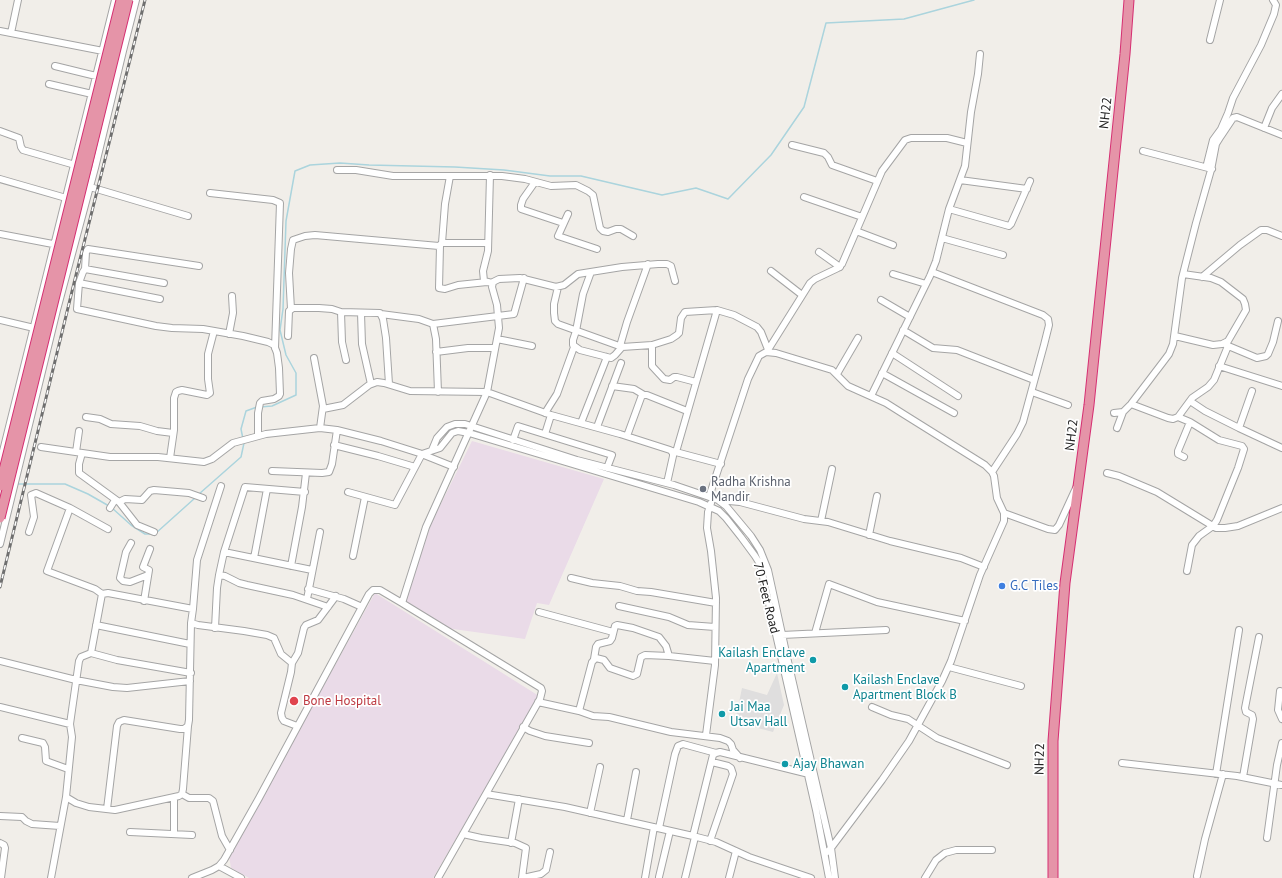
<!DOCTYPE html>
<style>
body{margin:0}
canvas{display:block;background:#f1eee9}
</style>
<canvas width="1282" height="878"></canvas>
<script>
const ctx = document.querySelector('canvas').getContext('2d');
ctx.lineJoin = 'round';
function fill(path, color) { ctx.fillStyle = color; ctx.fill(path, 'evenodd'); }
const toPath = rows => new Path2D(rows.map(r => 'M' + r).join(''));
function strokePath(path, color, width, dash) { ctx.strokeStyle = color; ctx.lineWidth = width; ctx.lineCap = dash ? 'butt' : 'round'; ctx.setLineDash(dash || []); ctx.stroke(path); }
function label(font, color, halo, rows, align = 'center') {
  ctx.font = font + ' "PT Sans",sans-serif'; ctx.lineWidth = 3.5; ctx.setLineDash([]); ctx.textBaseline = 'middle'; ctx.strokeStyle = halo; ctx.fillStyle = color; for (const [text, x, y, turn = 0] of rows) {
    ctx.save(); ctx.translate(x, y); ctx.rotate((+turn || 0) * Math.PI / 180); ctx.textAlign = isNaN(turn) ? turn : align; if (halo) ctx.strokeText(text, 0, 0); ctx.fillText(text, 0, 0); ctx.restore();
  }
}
const residential = toPath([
 [777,673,784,705,773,732,735,722,742,688,767,695]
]);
const industrial = toPath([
 [472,441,604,479,549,605,537,603,525,639,446,628,404,603,431,524],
 [375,593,539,696,433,878,249,878,231,868,229,856]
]);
const stream = toPath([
 [260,407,272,406,296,395,296,373,286,355,280,330,283,309,286,221,295,171,310,165,340,163,369,165,455,167,504,170,550,176,581,176,662,195,696,188,728,199,771,155,804,107,826,23,904,19,974,0],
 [243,439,241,429,246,411,257,407],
 [16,484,65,484,88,494,109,506],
 [199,494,241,457,244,443],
 [112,508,131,525,145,534,153,534],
 [156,533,195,498]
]);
const minor = toPath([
 [0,31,103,51],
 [11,33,18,0],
 [1210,40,1220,0],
 [55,66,100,77],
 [49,84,92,94],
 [1264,128,1272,108,1282,94],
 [0,131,19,138,21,147,23,150,75,165],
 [792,145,824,153,828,157,832,165,877,181],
 [1143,151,1212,169],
 [1212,169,1207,164,1213,140,1221,129,1228,113,1233,98,1261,45,1274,14,1276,5,1273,0],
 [337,170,356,170,393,176,502,176,525,179,551,186,576,185,588,191,593,195,600,228,603,231,608,232,616,229,621,229,633,236],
 [490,175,488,251,483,271,484,281,492,283],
 [0,179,66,198],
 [960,180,1027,189],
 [535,182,523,199,521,205,521,209,563,223],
 [90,187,188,216],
 [210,193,273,200,280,203,275,348],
 [804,197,862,217],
 [949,209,1009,226,1011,224,1030,181],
 [568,214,558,236,597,249],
 [856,231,893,245],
 [0,234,58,245],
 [942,238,1003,255],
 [442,243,488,243],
 [440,246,439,288,445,289,458,285,487,282],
 [819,252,840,267],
 [85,269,86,252,88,249,199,266],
 [771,271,802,295],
 [591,272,583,294,576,331,573,340,573,345,580,350,611,358,615,355,622,347],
 [932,272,1043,315,1048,319,1049,325,1044,345,1023,422,1017,434,992,472],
 [893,274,926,284],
 [1202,277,1240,245,1261,230,1267,230,1282,236],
 [79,283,160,299],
 [164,283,85,269,83,272,79,283,77,309,156,326,172,328,203,329,243,336,268,342,274,345,277,353,279,368,280,394,279,396,274,399,262,401,260,403,258,413,258,435],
 [558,287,554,304,554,313,555,321,558,324,622,347,652,345,671,339,677,335,679,333,681,318,685,312,717,310,734,315,757,327,761,332,769,352],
 [881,300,910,317],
 [291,309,289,273,291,249,293,240,305,236,315,235,439,246,442,243,445,204,450,176],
 [341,312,342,342,346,360],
 [361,313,362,344,371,384],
 [381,314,419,319,433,324,436,339,438,392],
 [0,320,34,328],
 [433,324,514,314,524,278],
 [903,330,933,348,957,350,1034,380],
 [229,334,233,313,232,296],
 [288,336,289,311,293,308,319,308,332,309,341,312,380,313,383,319,386,338,389,384],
 [1175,336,1213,345,1222,344,1228,341,1246,310,1245,304,1243,299,1221,282,1211,278,1183,274],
 [497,339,532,346],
 [652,345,652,366,664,379,670,380,674,377,677,377,696,382],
 [1226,345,1257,358,1266,356,1268,354,1273,342,1278,321],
 [620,346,627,322,648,264],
 [768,350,810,283,815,279,838,268,842,264,882,171,905,140,911,138,947,138,967,143],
 [436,352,468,348,495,348],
 [892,353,958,396],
 [314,358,323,406,320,428],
 [1219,366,1282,386],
 [882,373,954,413],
 [837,374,858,338],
 [612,386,634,389,644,395],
 [1032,392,1068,405],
 [871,396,930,276,936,261,949,209,965,166,971,112,978,74,980,54],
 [1190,401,1205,411,1239,428,1282,448],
 [1131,404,1168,418,1173,419,1178,417,1192,398,1208,387,1214,380,1228,346],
 [323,409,343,405,369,385,377,382,384,383,410,391,487,392,551,415,620,434,670,450,673,453,673,456,667,483],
 [545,413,557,394,574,347],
 [1114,413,1123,412,1131,404,1163,362,1169,354,1173,344,1182,278,1196,223,1211,170,1216,144,1221,136,1233,118,1237,117,1282,135],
 [86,417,100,419,111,424,140,426,157,431,173,433],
 [1178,417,1190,422,1219,440,1242,446,1244,449,1238,468,1217,520,1213,526,1199,536,1192,545,1187,571],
 [581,423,607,357],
 [597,427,621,363],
 [1117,428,1123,412],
 [1239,428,1252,391],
 [545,434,551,415],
 [627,436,642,395,647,395,687,411],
 [513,440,518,426,612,455,607,468],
 [334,445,378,456,415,467],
 [41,447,110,457,158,457,204,462,212,459,233,443,266,434,320,428,337,430,381,441,419,453,454,467],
 [432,450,437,438,447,427,455,424,465,424,577,460,674,485,718,500,726,506,751,536,760,550,768,570,787,657,831,848,835,878],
 [672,451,721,464],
 [76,452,79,431],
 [676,452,717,310],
 [82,453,79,464,79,473,119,502,137,525,154,532],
 [1184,457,1178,454,1178,451,1190,422],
 [170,458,174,430,174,398,176,392,178,391,182,390,207,395,210,393,208,379,208,354,214,331],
 [0,463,115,0],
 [272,471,322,473,329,472,332,464,337,430],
 [1107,473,1119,476,1157,492,1216,528,1225,528,1238,526,1282,508],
 [348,492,395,505,422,454,440,448,452,433,458,431,469,433,699,502,719,511,726,518,741,537,755,556,760,564,816,810,829,878],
 [709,497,748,379,759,356,766,352,776,353,832,370,848,386,886,403,905,415,985,465,992,472,994,476,997,498,1004,513,1004,521,980,575,951,661,942,681,909,741,882,780,831,848,825,854],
 [718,500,740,502,804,519,828,522,890,541,961,558,984,567],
 [119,502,125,499,142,500,150,491,154,490,189,493,203,498],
 [70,508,47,571,95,589,102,594],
 [110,508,115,500],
 [1004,513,1048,529,1055,530,1059,525,1076,488],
 [821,521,832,469],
 [29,532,34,517,31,495,36,493,70,508,108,529],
 [869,535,877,496],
 [131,543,126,552,120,578,123,581,130,582,148,575],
 [0,544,57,310,95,168,123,51,136,0],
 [224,552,312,570],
 [353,556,365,497],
 [254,558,267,489],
 [291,566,302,507,306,473],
 [219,575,225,576,239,583,247,585,293,595,328,607],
 [571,578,592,583,620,586,637,591,651,592,716,603],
 [308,589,344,599,362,607],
 [307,599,320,532],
 [144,601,149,570,143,567,150,549],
 [402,603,541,688,542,691,540,699,438,878],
 [619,606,669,617,688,625,715,627],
 [193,609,197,560,221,486],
 [539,612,613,632],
 [96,625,190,644],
 [215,628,217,588,219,575,224,552,245,487,305,492],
 [815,633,829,584,877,602,965,621],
 [782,635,886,630],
 [91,653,117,660,191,673],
 [594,659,596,647,598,644,610,641,612,638,615,626,617,625,633,628,659,637,666,646,669,656],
 [0,661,76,680,113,687,127,688,190,681],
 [292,663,298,653,304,628,306,625,318,620,336,596],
 [949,667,1021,686],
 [1280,691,1278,710,1282,719],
 [538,702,579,711,593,716,609,717,671,732,720,738,728,741,731,744,733,750,740,758],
 [0,707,70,724],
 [872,707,891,715,908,719,937,738,1007,765],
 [579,711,592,662,596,658,604,660,610,668,633,676,637,674,641,657,645,655,669,656,715,661],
 [523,727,530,731,545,736,589,743],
 [706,735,715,665,716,598,711,551,707,528,708,512,711,503],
 [22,738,43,743,45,747,46,761,68,769],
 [1122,763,1237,776,1282,785],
 [1216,774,1239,630],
 [1243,777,1253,719,1252,715,1246,712,1245,708,1259,637],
 [182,794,189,798,209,798,213,801,222,836,230,850],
 [486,794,565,807,693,836,716,842,749,857,811,878],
 [66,797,72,737,70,724,79,661,81,657,91,653,102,594,108,593,193,609,191,623,198,625,244,631,267,635,274,638,281,654,292,663,291,672,281,713,282,718,284,721,297,726],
 [174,798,174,834],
 [107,809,117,726,119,722,124,720,180,729,184,729,188,726,189,720,191,623],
 [590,813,600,767],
 [0,816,22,817,26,821,32,824,60,826],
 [627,820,636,772],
 [659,828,675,754,678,746,683,744,716,753],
 [130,832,192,835],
 [463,834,481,838,515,843,526,848,522,878],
 [693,836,713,755,716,753,720,752,809,774],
 [1267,838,1277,765,1282,743],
 [710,841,733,774,731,768,728,766,712,762],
 [0,843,4,845,5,848,1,878],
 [511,843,519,799],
 [219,866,241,878],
 [1197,876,1205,839,1223,774],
 [659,877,670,831],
 [51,878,66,797,76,803,89,807,115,810,179,796,182,794,183,789,188,726],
 [192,878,212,870,219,866,224,860,259,798,369,594,373,590,380,590,402,603,426,527,487,392,499,328,497,305,492,287,493,282,499,279,520,278,556,287,564,285,578,274,622,267,658,264,667,264,671,266,675,281],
 [523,878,541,874,546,870,550,852],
 [645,878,654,827],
 [685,878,695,837],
 [729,878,736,851],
 [925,878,936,860,945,853,956,850,992,850]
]);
const highway = toPath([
 [1053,878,1053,741,1065,583,1089,405,1125,54,1129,0]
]);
const rail = toPath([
 [0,587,75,279,145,0]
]);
const highwayBridge = toPath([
 [0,486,121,0],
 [0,518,128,0]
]);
const markers = [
 [703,489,4,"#6b7280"],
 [1002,586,4,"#3f7fe0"],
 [813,660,4,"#0f9aa8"],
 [845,687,4,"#0f9aa8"],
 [294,701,5,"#e0444e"],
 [722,714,4,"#0f9aa8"],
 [785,764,4,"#0f9aa8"]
];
const streetNames = [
 ["NH22",1106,113,-84],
 ["NH22",1072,435,-83],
 ["70 Feet Road",766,598,76],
 ["NH22",1040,759,-89]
];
const worshipNames = [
 ["Radha Krishna",711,482],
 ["Mandir",711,497]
];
const shopNames = [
 ["G.C Tiles",1010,586]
];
const cultureNames = [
 ["Kailash Enclave",805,653,"right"],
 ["Apartment",805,668,"right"],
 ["Kailash Enclave",853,680],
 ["Apartment Block B",853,695],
 ["Jai Maa",730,707],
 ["Utsav Hall",730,722],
 ["Ajay Bhawan",793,764]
];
const healthNames = [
 ["Bone Hospital",303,701]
];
fill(residential, '#dfdede');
fill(industrial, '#eadbe8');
strokePath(stream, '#abd4dd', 1.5);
strokePath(minor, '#a5a5a5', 8);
strokePath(highway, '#d62f72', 11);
strokePath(minor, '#fff', 6);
strokePath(highway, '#e594a8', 9);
strokePath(rail, '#6f6f6f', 3);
strokePath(rail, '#fff', 1.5, [4.5]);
strokePath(highwayBridge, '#d62f72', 11, []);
strokePath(highwayBridge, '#e594a8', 9);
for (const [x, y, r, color] of markers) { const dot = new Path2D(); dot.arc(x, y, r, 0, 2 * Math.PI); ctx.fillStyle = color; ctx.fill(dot); strokePath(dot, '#fff', 1.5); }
label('13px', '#212121', '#fff', streetNames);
label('13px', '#5b616d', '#fff', worshipNames, 'left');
label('13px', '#366cbe', '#fff', shopNames, 'left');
label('13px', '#0d838f', '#fff', cultureNames, 'left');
label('13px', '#be3a42', '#fff', healthNames, 'left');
</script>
